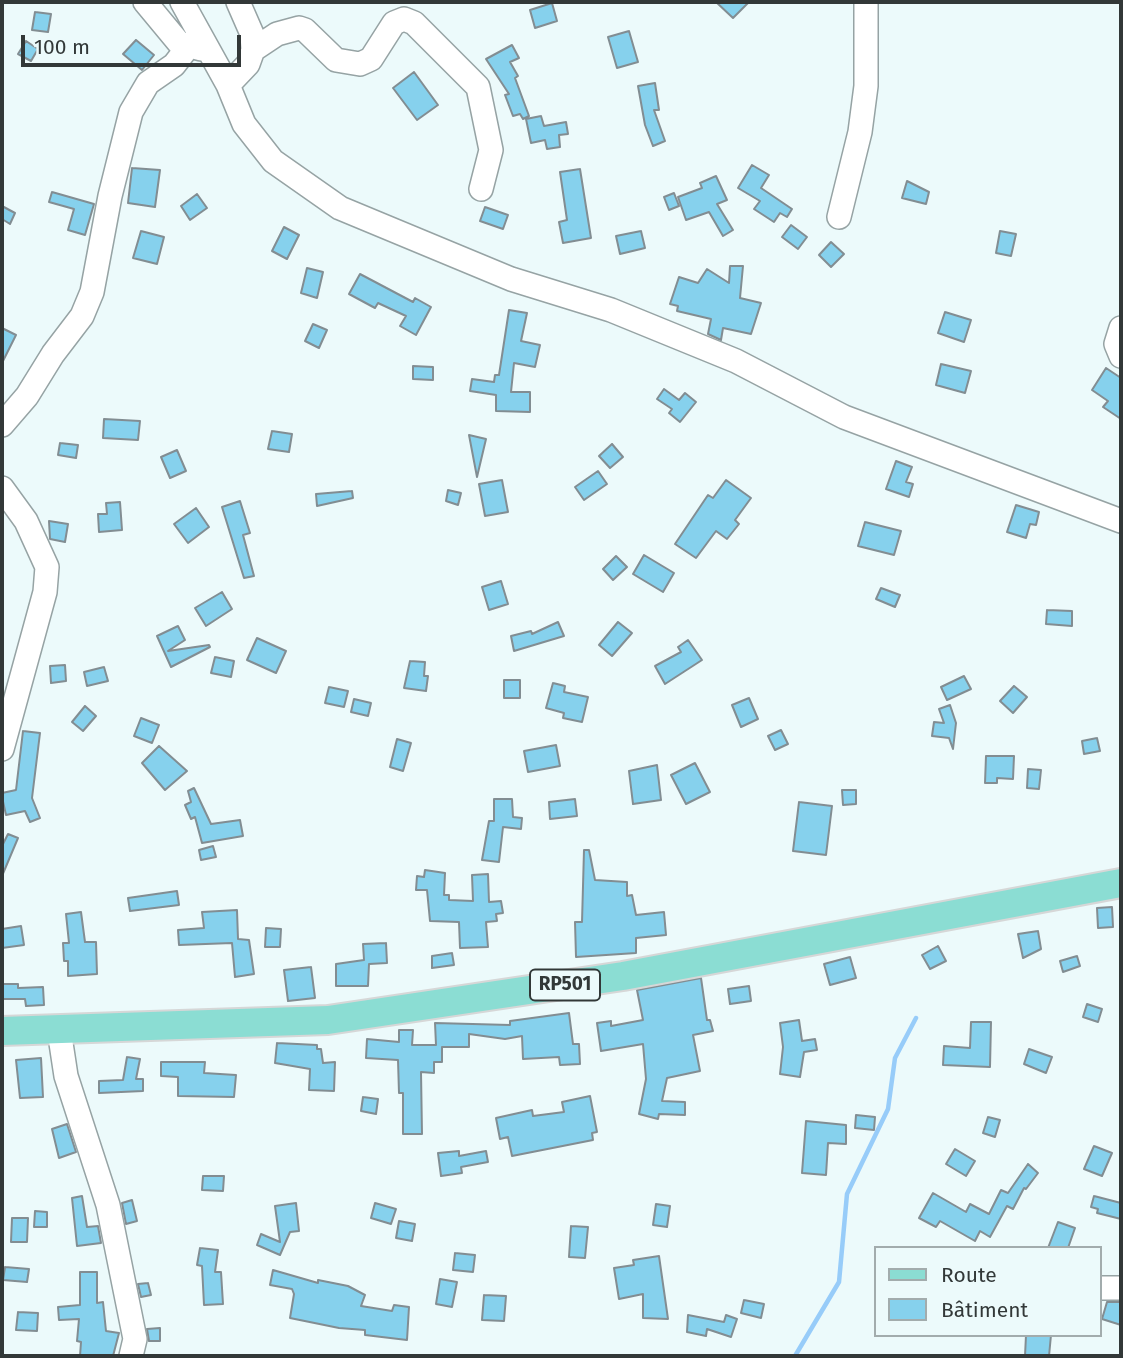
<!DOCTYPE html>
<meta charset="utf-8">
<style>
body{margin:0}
#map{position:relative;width:1123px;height:1358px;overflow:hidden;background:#ecfafb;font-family:"Fira Sans",sans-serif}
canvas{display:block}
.frame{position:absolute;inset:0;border:4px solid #323838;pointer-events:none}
.legend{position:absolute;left:874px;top:1246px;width:228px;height:91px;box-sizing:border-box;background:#ecfafb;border:2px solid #a2acad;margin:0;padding:9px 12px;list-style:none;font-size:21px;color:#323838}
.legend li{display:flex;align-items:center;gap:14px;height:35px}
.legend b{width:35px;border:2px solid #a2acad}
.scale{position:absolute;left:21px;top:35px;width:220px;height:32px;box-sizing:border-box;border:4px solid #323838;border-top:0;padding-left:9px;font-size:21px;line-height:24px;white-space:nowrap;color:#323838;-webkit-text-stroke:5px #ecfafb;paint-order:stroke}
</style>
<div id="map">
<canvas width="1123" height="1358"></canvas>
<div class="frame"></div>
<ul class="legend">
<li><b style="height:9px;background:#8bddd3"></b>Route</li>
<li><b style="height:19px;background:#86d1ed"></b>Bâtiment</li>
</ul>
<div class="scale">100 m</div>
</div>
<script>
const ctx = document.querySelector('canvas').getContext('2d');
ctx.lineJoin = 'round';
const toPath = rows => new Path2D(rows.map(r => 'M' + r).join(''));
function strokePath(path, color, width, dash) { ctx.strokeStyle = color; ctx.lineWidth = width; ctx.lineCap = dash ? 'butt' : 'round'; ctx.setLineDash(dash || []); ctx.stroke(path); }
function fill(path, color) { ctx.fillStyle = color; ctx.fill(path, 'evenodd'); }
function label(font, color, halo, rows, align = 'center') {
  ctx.font = font + ' "Fira Sans",sans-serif'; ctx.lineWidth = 5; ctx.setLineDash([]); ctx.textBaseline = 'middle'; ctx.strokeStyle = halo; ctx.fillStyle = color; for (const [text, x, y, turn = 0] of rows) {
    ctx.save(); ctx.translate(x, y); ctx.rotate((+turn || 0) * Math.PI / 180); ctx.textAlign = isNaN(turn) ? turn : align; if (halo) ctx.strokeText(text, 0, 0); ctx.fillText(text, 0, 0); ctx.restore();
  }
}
const stream = toPath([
 [795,1356,839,1282,847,1194,888,1109,895,1058,916,1018]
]);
const building = toPath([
 [716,2,749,2,733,18,716,2],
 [552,3,557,21,535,28,530,10,552,3],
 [35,12,51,14,48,32,32,30,35,12],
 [629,31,638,62,617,68,608,37,629,31],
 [136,40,154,55,142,70,123,54,136,40],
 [26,41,38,49,31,61,18,54,26,41],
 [512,45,519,58,510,62,518,76,515,78,529,116,523,119,520,114,513,116,505,95,509,94,486,59,512,45],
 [414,72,438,105,417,120,393,88,414,72],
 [655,83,659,110,654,110,665,141,653,146,645,125,638,86,655,83],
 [541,116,544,126,566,122,568,134,559,135,560,147,547,149,545,140,531,143,526,119,541,116],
 [752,165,769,175,761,188,792,209,787,217,780,213,774,222,754,209,760,201,738,188,752,165],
 [132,168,160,170,155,207,128,203,132,168],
 [580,169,591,238,563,243,559,222,567,220,560,172,580,169],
 [716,176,727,200,717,204,733,230,723,236,709,212,686,220,678,197,702,188,700,183,716,176],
 [907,181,929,192,926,204,902,198,907,181],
 [52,192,94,204,85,235,68,230,74,209,49,202,52,192],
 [674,193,679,206,669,210,664,197,674,193],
 [197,194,207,208,190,220,181,206,197,194],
 [2,206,15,213,10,224,2,219,2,206],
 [485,207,508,215,503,229,480,221,485,207],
 [791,225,807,237,798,249,782,237,791,225],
 [284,227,299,235,287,259,272,251,284,227],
 [141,231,164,237,157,264,133,258,141,231],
 [641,231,645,248,620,254,616,236,641,231],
 [1000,231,1016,234,1011,256,996,253,1000,231],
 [831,242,844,254,831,267,819,255,831,242],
 [730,266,743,266,740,298,761,303,751,334,723,328,721,340,708,334,711,319,677,311,678,306,670,304,679,277,698,283,707,269,729,283,730,266],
 [307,268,323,272,317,298,301,293,307,268],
 [360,274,413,302,415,298,431,307,416,335,400,326,406,316,378,303,375,308,349,294,360,274],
 [509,310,527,313,521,341,540,345,535,367,514,363,511,392,530,392,530,412,496,411,496,395,470,391,472,379,494,382,495,375,499,375,509,310],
 [945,312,971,320,964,342,938,333,945,312],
 [313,324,327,330,319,348,305,341,313,324],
 [2,328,16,335,2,363,2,328],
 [941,364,971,371,965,393,936,385,941,364],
 [413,366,433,367,433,380,413,379,413,366],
 [1106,368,1121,378,1121,419,1103,407,1108,401,1092,390,1106,368],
 [664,389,679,400,685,393,696,402,680,422,669,413,672,409,657,399,664,389],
 [104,419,140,421,138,440,103,438,104,419],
 [272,431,292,434,289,452,268,449,272,431],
 [469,435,486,439,477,477,469,435],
 [60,443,78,445,76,458,58,455,60,443],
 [612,444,623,457,610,468,599,456,612,444],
 [177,450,186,471,170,478,161,457,177,450],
 [896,461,912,467,906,482,913,484,909,497,886,489,896,461],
 [598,471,607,484,584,500,575,487,598,471],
 [502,480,508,512,485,516,479,484,502,480],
 [726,480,751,498,735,520,739,524,727,539,716,531,696,558,675,544,708,495,713,498,726,480],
 [448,490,461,493,458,505,446,501,448,490],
 [352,491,353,498,317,506,316,494,352,491],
 [240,501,250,533,243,535,254,576,244,578,222,507,240,501],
 [120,502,122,530,99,532,98,514,107,514,106,503,120,502],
 [1016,505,1039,512,1036,525,1030,524,1026,538,1007,532,1016,505],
 [196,508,209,527,188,543,174,524,196,508],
 [49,521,68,524,65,542,50,539,49,521],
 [865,522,901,531,894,555,858,546,865,522],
 [644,555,674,573,663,592,633,574,644,555],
 [616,556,627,567,613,580,603,569,616,556],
 [501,581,508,604,489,610,482,587,501,581],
 [881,588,900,595,895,607,876,599,881,588],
 [222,592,232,609,206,626,195,608,222,592],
 [1047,610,1072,611,1072,626,1046,624,1047,610],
 [558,622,564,636,514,651,511,636,531,631,532,634,558,622],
 [618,622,632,633,612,656,599,645,618,622],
 [178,626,185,640,168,651,209,645,210,647,171,667,157,636,178,626],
 [257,638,286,651,276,673,247,660,257,638],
 [688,640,702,660,665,684,655,666,681,652,678,647,688,640],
 [215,657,234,661,231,677,211,673,215,657],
 [410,661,425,662,424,676,428,676,426,691,404,688,410,661],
 [65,665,66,681,51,683,50,666,65,665],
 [104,667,108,681,87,686,84,672,104,667],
 [964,676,971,689,947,700,941,687,964,676],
 [504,680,520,680,520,698,504,698,504,680],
 [553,683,565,686,564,692,588,697,582,722,563,718,564,713,546,708,553,683],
 [1014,686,1027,697,1013,713,1000,701,1014,686],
 [329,687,348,691,344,707,325,703,329,687],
 [749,698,758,719,741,727,732,705,749,698],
 [354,699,371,703,368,716,351,712,354,699],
 [950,705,956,723,953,749,949,738,932,736,934,722,944,723,939,709,950,705],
 [85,706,96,716,83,731,72,722,85,706],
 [141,718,159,725,152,743,134,736,141,718],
 [781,730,788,744,775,750,768,736,781,730],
 [23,731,40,733,32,798,40,818,30,822,25,811,6,815,2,797,2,793,16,790,23,731],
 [1097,738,1100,751,1084,754,1082,741,1097,738],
 [397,739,411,743,403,771,390,767,397,739],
 [556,745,560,766,528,772,524,751,556,745],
 [159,746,187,771,165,790,142,763,159,746],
 [986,756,1014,756,1013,779,997,778,997,783,985,783,986,756],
 [695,763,710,792,686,804,671,775,695,763],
 [657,765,661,800,633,804,629,771,657,765],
 [1028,769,1041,770,1039,789,1027,788,1028,769],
 [194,788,211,824,240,820,243,836,202,843,195,817,191,819,185,805,191,802,188,791,194,788],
 [842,790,856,790,856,804,843,805,842,790],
 [494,799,512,799,513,817,522,818,521,829,503,827,499,862,482,860,489,821,494,821,494,799],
 [575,799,577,816,550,819,549,802,575,799],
 [799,802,832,806,826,855,793,851,799,802],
 [8,834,18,838,2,876,2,846,8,834],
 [213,846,216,857,201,860,199,850,213,846],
 [584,850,589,850,595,880,627,882,627,896,632,895,636,915,664,912,666,935,636,938,636,953,576,957,575,922,582,922,584,850],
 [425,870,445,873,444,895,449,895,449,900,473,901,472,875,488,874,489,902,501,901,503,913,496,914,497,921,486,922,488,947,460,948,459,922,430,921,427,890,416,890,417,876,424,877,425,870],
 [177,891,179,905,130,911,128,898,177,891],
 [1112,907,1113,927,1098,928,1097,908,1112,907],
 [237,910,238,939,249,940,254,974,235,977,232,943,179,945,178,930,204,928,202,912,237,910],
 [81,912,85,942,96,942,97,974,68,976,68,961,64,961,63,943,69,943,66,914,81,912],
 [21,926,24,945,2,948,2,929,21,926],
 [266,928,281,929,280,947,265,947,266,928],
 [1038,931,1041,949,1023,958,1018,934,1038,931],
 [386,943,387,963,369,964,368,986,336,986,336,964,364,960,363,944,386,943],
 [938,946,946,961,930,969,922,955,938,946],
 [452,953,454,965,432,968,432,956,452,953],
 [1077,956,1080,966,1063,972,1060,961,1077,956],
 [850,957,856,978,830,985,824,964,850,957],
 [311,967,315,998,288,1001,284,970,311,967],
 [701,978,707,1020,710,1020,713,1031,693,1035,700,1071,667,1078,662,1101,685,1102,685,1115,659,1114,658,1119,639,1114,646,1079,643,1044,601,1051,597,1023,611,1021,611,1026,643,1020,637,990,701,978],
 [2,984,18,984,18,988,43,987,44,1005,26,1006,25,999,2,999,2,984],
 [749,986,751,1001,730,1004,728,989,749,986],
 [1087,1004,1102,1009,1098,1022,1083,1017,1087,1004],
 [569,1013,573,1044,579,1044,580,1064,560,1065,559,1057,523,1059,522,1036,505,1039,469,1034,469,1047,442,1047,442,1062,434,1062,434,1073,421,1072,422,1134,403,1134,403,1093,399,1093,398,1060,366,1058,367,1039,399,1042,399,1030,413,1030,412,1045,436,1045,435,1023,510,1025,510,1021,569,1013],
 [799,1020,802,1041,815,1039,817,1050,804,1052,800,1077,780,1074,783,1047,780,1023,799,1020],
 [971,1022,991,1022,990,1067,943,1065,944,1046,970,1048,971,1022],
 [277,1043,317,1045,317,1049,321,1049,323,1063,335,1062,334,1091,309,1090,310,1069,275,1063,277,1043],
 [1029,1049,1052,1057,1046,1073,1024,1064,1029,1049],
 [127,1057,140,1059,136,1079,143,1079,143,1091,99,1093,99,1081,123,1080,127,1057],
 [41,1058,43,1097,20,1098,16,1060,41,1058],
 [161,1062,205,1062,204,1073,236,1075,234,1097,178,1096,178,1077,161,1076,161,1062],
 [590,1096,597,1132,592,1133,593,1140,512,1156,508,1137,500,1139,496,1118,532,1110,533,1116,564,1112,562,1102,590,1096],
 [363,1097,378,1099,376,1114,361,1111,363,1097],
 [856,1115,875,1117,874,1130,855,1128,856,1115],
 [988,1117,1000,1120,995,1137,983,1133,988,1117],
 [806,1121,846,1125,846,1144,828,1143,826,1175,802,1173,806,1121],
 [67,1124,76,1152,59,1158,52,1129,67,1124],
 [1094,1146,1112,1153,1102,1176,1084,1169,1094,1146],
 [955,1149,975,1161,966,1176,946,1164,955,1149],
 [459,1151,459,1156,486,1151,488,1162,461,1167,462,1173,441,1176,438,1153,459,1151],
 [1028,1164,1038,1173,1026,1189,1024,1188,1013,1209,1007,1206,990,1237,980,1231,975,1241,940,1221,936,1227,919,1218,933,1193,966,1212,970,1204,989,1214,1001,1190,1008,1193,1028,1164],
 [203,1176,224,1176,223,1191,202,1190,203,1176],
 [82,1196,87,1227,98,1226,101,1243,77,1246,72,1198,82,1196],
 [1094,1196,1121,1203,1121,1219,1097,1213,1098,1209,1091,1207,1094,1196],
 [132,1200,137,1221,126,1224,122,1203,132,1200],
 [296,1203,299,1231,290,1232,280,1255,257,1245,261,1234,280,1242,275,1206,296,1203],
 [375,1203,396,1209,391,1224,371,1218,375,1203],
 [656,1204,670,1206,667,1227,653,1225,656,1204],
 [35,1211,47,1212,47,1227,34,1227,35,1211],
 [12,1218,28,1218,27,1242,11,1242,12,1218],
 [399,1221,415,1224,412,1241,396,1238,399,1221],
 [1058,1222,1075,1228,1068,1248,1048,1248,1058,1222],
 [571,1226,588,1227,585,1258,569,1257,571,1226],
 [200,1248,218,1250,215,1272,221,1272,223,1304,204,1305,202,1266,197,1265,200,1248],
 [455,1253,475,1255,473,1272,453,1270,455,1253],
 [659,1256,668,1319,643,1318,643,1294,619,1299,614,1268,634,1265,633,1260,659,1256],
 [5,1267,29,1269,27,1282,3,1280,5,1267],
 [273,1270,318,1283,318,1280,348,1286,365,1295,361,1306,392,1311,394,1305,409,1307,407,1340,365,1335,365,1330,339,1328,290,1318,294,1294,292,1289,270,1285,273,1270],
 [80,1272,97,1272,97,1303,103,1302,106,1331,119,1333,113,1356,80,1356,81,1342,77,1341,79,1319,59,1320,58,1307,80,1305,80,1272],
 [440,1279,457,1282,452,1307,436,1304,440,1279],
 [148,1283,151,1295,141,1297,138,1284,148,1283],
 [484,1295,506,1296,504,1321,482,1320,484,1295],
 [744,1300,764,1304,761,1318,741,1313,744,1300],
 [1107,1302,1121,1302,1121,1325,1102,1319,1107,1302],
 [18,1312,38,1313,37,1331,16,1330,18,1312],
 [688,1315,724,1322,726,1315,737,1319,731,1337,707,1329,706,1336,687,1332,688,1315],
 [160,1328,160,1341,149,1341,147,1329,160,1328],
 [1026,1335,1051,1335,1049,1356,1025,1356,1026,1335]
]);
const minor = toPath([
 [145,2,179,43,201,49],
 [182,2,228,85],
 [238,2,252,34,253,50,248,64,228,85,244,124,273,161,340,208,511,279,611,310,736,361,844,417,1121,521],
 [253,50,277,34,299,28,305,30,336,60,360,64,371,59,394,23,404,19,414,23,478,87,491,150,481,189],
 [839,217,860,132,866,86,866,2],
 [1121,328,1116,344,1121,356],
 [2,425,27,396,53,354,82,316,92,292,110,196,131,112,148,83,174,65,188,47],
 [2,488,26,521,47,567,45,592,2,749],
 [59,1030,66,1076,108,1205,135,1339,131,1356],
 [1100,1288,1121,1288]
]);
const major = toPath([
 [2,1031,328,1020,623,976,1121,883]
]);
const shields = [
 [565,985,70]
];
const shieldNames = [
 ["RP501",565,985]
];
strokePath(stream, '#97ccf9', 4.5);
fill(building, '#86d1ed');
strokePath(building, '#828d92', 2);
strokePath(minor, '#96a3a4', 26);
strokePath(major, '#d6d7d7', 32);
strokePath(minor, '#fff', 23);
strokePath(major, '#8bddd3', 28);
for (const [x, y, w] of shields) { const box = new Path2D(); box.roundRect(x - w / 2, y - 15.5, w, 31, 5); ctx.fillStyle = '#ecfafb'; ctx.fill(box); strokePath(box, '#323838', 2); }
label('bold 19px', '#323838', null, shieldNames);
</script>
